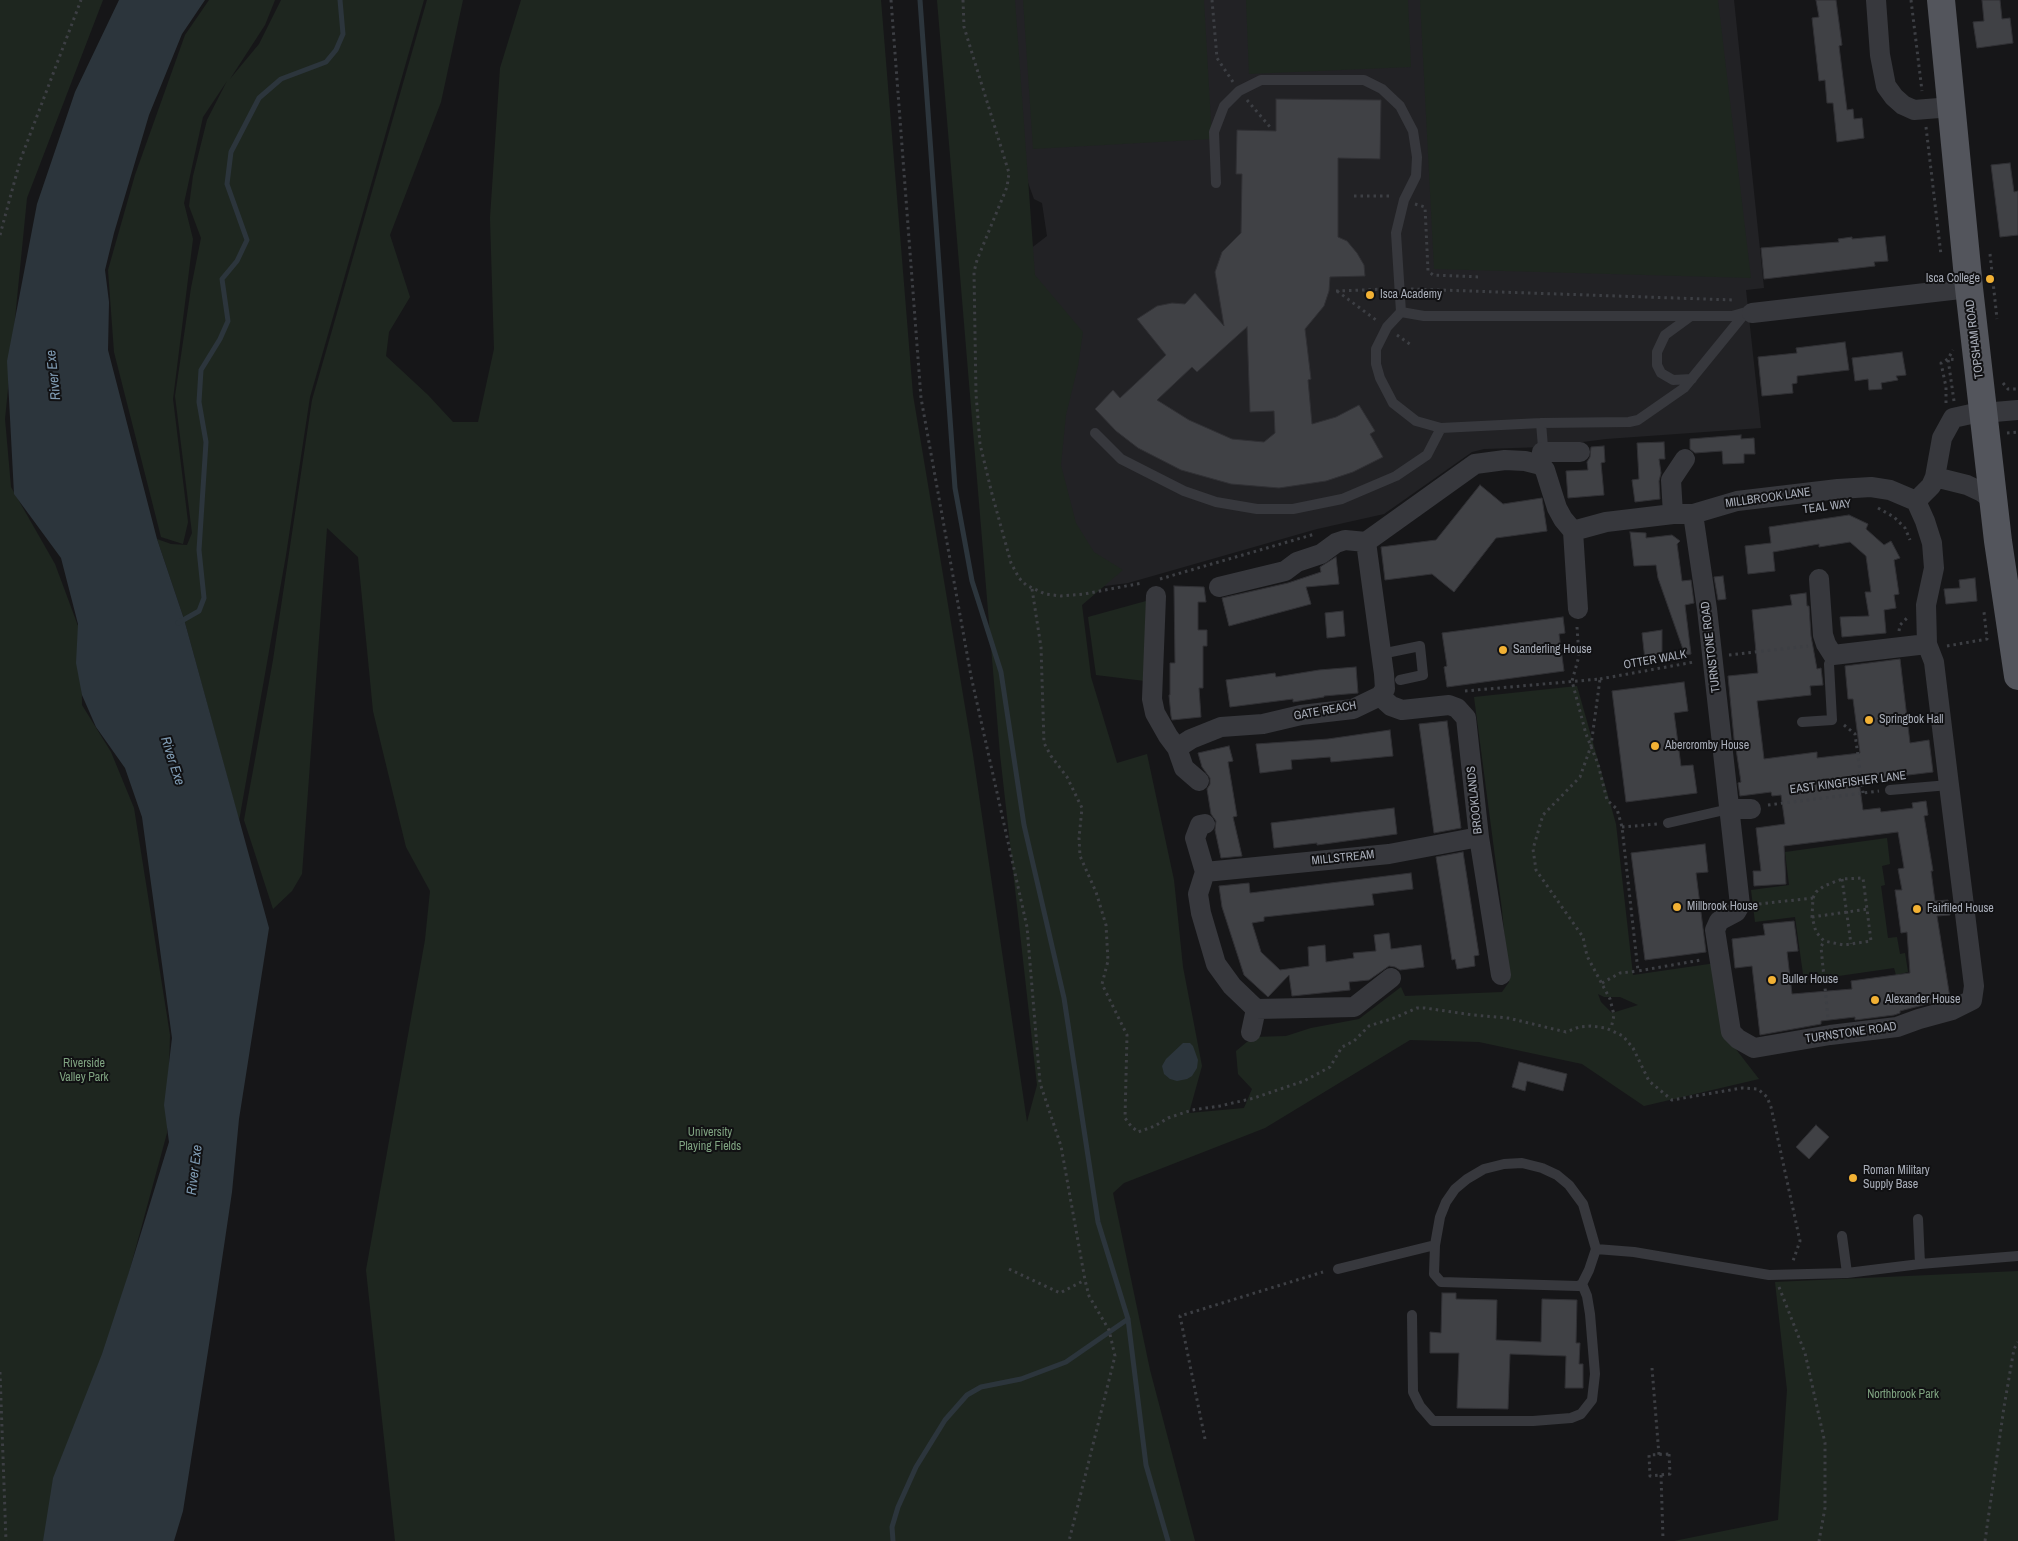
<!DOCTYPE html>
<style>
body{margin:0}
canvas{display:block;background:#161618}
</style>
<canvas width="2018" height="1541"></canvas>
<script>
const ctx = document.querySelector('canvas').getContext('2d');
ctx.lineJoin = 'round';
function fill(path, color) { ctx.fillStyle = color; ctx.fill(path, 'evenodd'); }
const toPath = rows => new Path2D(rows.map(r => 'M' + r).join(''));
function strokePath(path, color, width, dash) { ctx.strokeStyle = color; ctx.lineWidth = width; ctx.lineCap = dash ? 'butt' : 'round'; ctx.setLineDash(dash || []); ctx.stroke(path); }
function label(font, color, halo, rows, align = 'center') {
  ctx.font = font + ' "Archivo Narrow",sans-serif'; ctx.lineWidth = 4; ctx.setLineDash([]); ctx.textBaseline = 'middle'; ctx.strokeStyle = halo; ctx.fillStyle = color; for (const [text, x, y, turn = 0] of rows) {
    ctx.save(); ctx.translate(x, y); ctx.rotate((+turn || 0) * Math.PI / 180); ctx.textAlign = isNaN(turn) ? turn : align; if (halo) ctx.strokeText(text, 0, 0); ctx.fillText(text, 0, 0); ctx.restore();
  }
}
const built = toPath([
 [972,0,1734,0,1764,288,1746,290,1761,428,1606,439,1543,447,1484,449,1472,452,1384,514,1317,529,1128,583,1059,592,1025,253,1047,236,1042,203,1034,199,1015,147]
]);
const green = toPath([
 [0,0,103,0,27,198,5,419,11,487,55,564,81,634,82,705,111,752,134,808,170,1035,167,1133,56,1541,0,1541],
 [209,0,275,0,265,25,230,79,259,44,281,0,424,0,310,397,286,555,239,821,184,619,157,539,171,544,187,545,192,533,175,396,191,288,201,238,189,206,193,176,207,120,227,81,203,117,184,203,193,239,173,399,188,522,183,544,161,537,114,352,108,270,135,175,185,35],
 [427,0,463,0,441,102,390,235,410,297,389,332,386,356,428,395,453,422,478,422,494,349,490,218,500,68,521,0,881,0,913,395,973,755,1027,1122,1037,1085,1000,754,937,0,1015,0,1035,275,1083,332,1078,366,1066,415,1061,465,1076,523,1094,552,1123,570,1082,605,1091,677,1117,763,1147,754,1174,880,1183,967,1202,1066,1189,1113,1244,1108,1252,1089,1238,1074,1236,1051,1253,1037,1286,1036,1311,1028,1359,1019,1401,987,1405,996,1502,992,1509,982,1502,910,1474,697,1577,686,1616,824,1633,975,1716,963,1728,1039,1759,1079,1644,1106,1582,1064,1479,1042,1410,1040,1265,1128,1124,1183,1113,1193,1150,1370,1195,1541,395,1541,366,1270,425,940,430,891,406,847,373,711,358,557,327,528,302,874,292,891,273,909,244,820,273,660,312,400],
 [1598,994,1604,997,1620,997,1638,1005,1612,1013,1601,1002],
 [1023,0,1204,0,1212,139,1033,149],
 [1246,0,1408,0,1411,67,1249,74],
 [1420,0,1718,0,1751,278,1434,269],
 [1146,601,1145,681,1096,675,1088,617],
 [1887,838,1890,864,1882,866,1885,885,1881,886,1888,938,1897,937,1900,954,1905,953,1908,972,1896,975,1894,968,1804,981,1795,917,1755,922,1751,890,1789,885,1785,852],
 [2018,1271,2018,1541,1674,1541,1778,1520,1787,1390,1775,1282]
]);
const water = toPath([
 [119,0,205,0,182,34,149,115,114,233,105,270,109,302,108,350,157,539,184,619,269,928,239,1119,232,1192,216,1300,183,1511,174,1541,43,1541,53,1478,102,1354,128,1275,169,1142,164,1105,172,1038,142,817,125,768,96,727,82,695,76,663,78,624,61,558,14,494,7,361,37,204,75,92],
 [1183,1043,1190,1043,1193,1046,1198,1060,1197,1068,1192,1076,1187,1079,1177,1081,1170,1079,1164,1074,1162,1066,1166,1059]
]);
const stream = toPath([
 [920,0,955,488,972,581,1001,672,1024,825,1064,998,1098,1222,1128,1319,1146,1465,1168,1541],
 [178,623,199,611,204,598,199,550,206,442,199,402,201,370,220,339,228,321,222,279,237,261,247,240,227,184,231,152,259,98,281,79,326,62,336,50,343,34,340,0],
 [893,1541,892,1527,898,1507,916,1467,945,1420,967,1395,981,1387,1021,1379,1066,1362,1128,1319]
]);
const building = toPath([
 [1816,0,1836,0,1842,45,1839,46,1847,110,1853,109,1854,119,1862,118,1864,138,1837,142,1833,103,1827,103,1825,80,1819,81,1812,18,1819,17,1816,0],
 [1982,0,2000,0,2002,19,2010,18,2013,43,1977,48,1973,22,1984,21,1982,0],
 [1276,99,1381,100,1380,159,1338,158,1338,237,1347,241,1357,253,1364,265,1365,276,1330,277,1329,291,1324,306,1305,329,1311,379,1308,380,1312,424,1336,417,1359,405,1375,431,1370,434,1383,457,1353,472,1326,481,1279,488,1231,484,1181,470,1138,448,1116,431,1095,409,1113,390,1120,398,1166,355,1137,319,1157,306,1172,303,1185,304,1195,293,1224,326,1215,272,1222,252,1241,233,1242,174,1236,174,1237,130,1276,131,1276,99],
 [1247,327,1250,412,1274,411,1275,433,1264,442,1232,439,1189,420,1157,400,1192,367,1197,372,1247,327],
 [2010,163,2014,192,2018,191,2018,235,2000,237,1991,165,2010,163],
 [1885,236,1888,261,1874,262,1875,266,1764,279,1761,248,1839,242,1838,239,1852,237,1852,239,1885,236],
 [1845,342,1849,370,1797,376,1797,383,1792,384,1793,393,1762,396,1758,357,1797,353,1796,348,1845,342],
 [1902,352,1906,375,1896,376,1898,380,1881,383,1882,389,1869,390,1868,379,1855,381,1852,358,1902,352],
 [1741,435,1741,439,1754,438,1755,454,1744,454,1744,463,1723,464,1722,451,1695,453,1690,449,1690,439,1741,435],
 [1664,442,1665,459,1659,459,1661,473,1659,481,1660,499,1635,502,1632,480,1639,479,1637,443,1664,442],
 [1604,446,1605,462,1601,463,1604,495,1568,498,1566,471,1588,470,1587,462,1590,457,1591,447,1604,446],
 [1480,485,1503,504,1542,498,1547,531,1496,538,1454,592,1432,574,1385,580,1381,547,1436,540,1480,485],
 [1849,515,1868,524,1866,529,1884,545,1891,541,1900,558,1894,560,1899,594,1894,595,1896,608,1884,610,1886,633,1842,637,1840,617,1869,616,1865,592,1871,592,1866,556,1850,542,1819,547,1819,544,1773,552,1775,571,1748,574,1745,546,1771,543,1769,527,1849,515],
 [1630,532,1646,533,1646,538,1672,535,1680,541,1677,544,1682,581,1691,580,1694,603,1685,605,1691,654,1685,655,1658,578,1656,565,1634,566,1630,532],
 [1336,557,1339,584,1306,587,1311,604,1229,626,1222,598,1288,583,1321,572,1320,567,1336,557],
 [1723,576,1726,599,1718,600,1714,577,1723,576],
 [1975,578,1977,601,1946,604,1944,589,1960,588,1959,580,1975,578],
 [1174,586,1204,587,1206,602,1198,602,1198,630,1207,630,1207,646,1203,646,1203,688,1199,688,1201,717,1172,720,1171,716,1169,695,1170,695,1170,663,1175,663,1174,586],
 [1806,593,1807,606,1809,606,1811,636,1817,669,1821,668,1823,685,1810,686,1811,695,1757,701,1764,759,1817,752,1817,758,1860,753,1853,699,1848,699,1845,666,1900,659,1910,743,1929,740,1933,772,1859,781,1863,810,1880,808,1881,812,1913,808,1912,803,1926,801,1928,815,1924,816,1933,871,1931,871,1935,901,1948,900,1950,915,1937,916,1950,998,1900,1011,1900,1013,1894,1015,1855,1020,1855,1017,1821,1021,1821,1024,1760,1035,1752,966,1735,968,1732,939,1765,935,1763,924,1794,921,1798,951,1787,952,1792,994,1852,989,1851,981,1910,973,1907,932,1901,933,1895,890,1902,890,1898,869,1904,868,1898,832,1784,846,1786,884,1754,886,1753,871,1761,871,1756,828,1785,824,1781,795,1772,796,1771,792,1740,796,1738,783,1741,782,1736,749,1735,749,1728,676,1758,673,1752,610,1792,605,1790,595,1806,593],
 [1343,611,1345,636,1327,638,1325,613,1343,611],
 [1563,617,1565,633,1559,634,1564,671,1447,687,1444,667,1447,666,1442,633,1563,617],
 [1662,630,1662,658,1645,660,1642,633,1662,630],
 [1356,667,1358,693,1324,696,1324,697,1293,702,1293,699,1230,707,1226,680,1275,673,1276,677,1319,670,1356,667],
 [1684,682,1688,711,1674,713,1681,766,1693,765,1697,793,1626,802,1612,691,1684,682],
 [1447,721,1461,828,1434,833,1419,724,1447,721],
 [1390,730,1393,756,1331,762,1330,757,1291,760,1292,769,1260,773,1256,744,1328,739,1390,730],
 [1229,746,1233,761,1228,762,1237,816,1233,817,1242,856,1221,858,1215,830,1216,821,1211,814,1207,789,1210,784,1210,778,1202,767,1198,753,1229,746],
 [1394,808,1397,834,1317,845,1317,843,1274,848,1271,823,1394,808],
 [1705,844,1708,872,1696,873,1706,952,1645,960,1631,853,1705,844],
 [1463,852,1479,955,1474,956,1475,966,1457,969,1455,959,1452,960,1436,857,1463,852],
 [1411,873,1413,889,1372,894,1374,905,1264,917,1264,921,1252,923,1261,952,1280,970,1309,966,1308,947,1325,945,1326,962,1354,958,1353,953,1376,951,1374,935,1389,933,1391,949,1421,945,1424,967,1400,970,1395,967,1389,966,1369,980,1349,982,1350,990,1292,996,1289,975,1268,997,1244,975,1222,907,1219,886,1249,883,1250,893,1411,873],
 [1519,1062,1567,1074,1563,1091,1527,1081,1525,1091,1512,1087,1519,1062],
 [1816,1125,1829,1137,1809,1159,1796,1147,1816,1125],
 [1442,1293,1456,1293,1456,1299,1497,1300,1496,1340,1541,1342,1542,1299,1577,1300,1576,1343,1580,1343,1579,1364,1583,1364,1583,1388,1565,1388,1566,1356,1510,1354,1508,1409,1457,1408,1459,1353,1430,1353,1430,1332,1441,1333,1442,1293]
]);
const path = toPath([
 [891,0,921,398,971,676,1027,927,1040,1083,1061,1146,1085,1280,1089,1296,1109,1330,1115,1356,1069,1541],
 [963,0,964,27,1009,173,1007,187,977,260,974,272,976,394,980,444,992,494,1011,563,1019,578,1026,585,1045,594,1061,596,1084,594,1142,583],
 [1212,0,1217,58,1233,82],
 [1911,0,1922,91],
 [1247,100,1270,127],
 [1926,127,1941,255],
 [1354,196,1393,196],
 [1415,204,1425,207,1428,271,1433,275,1481,277],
 [0,235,20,161,81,0],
 [1990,254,1997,319],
 [1411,289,1734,300],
 [1336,291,1387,289],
 [1337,291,1376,320],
 [1397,335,1411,345],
 [2003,383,2008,389,2018,389],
 [1954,401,1948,359,1957,360],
 [1946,403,1946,387,1941,363,1948,359,1953,350],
 [2007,433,2018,432],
 [1878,508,1894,517,1905,528,1910,540],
 [1160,579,1315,534],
 [1032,589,1041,647,1044,743,1051,756,1067,777,1082,808,1079,838,1080,856,1096,892,1106,925,1108,961,1102,984,1127,1035,1125,1118,1131,1126,1138,1132,1155,1126,1168,1118,1192,1110,1220,1106,1254,1098,1304,1081,1330,1067,1342,1047,1354,1041,1369,1026,1394,1018,1417,1008,1425,1008,1473,1015,1508,1018,1566,1032,1579,1027,1591,1026,1606,1028,1623,1036,1633,1048,1649,1081,1672,1100,1742,1088,1758,1089,1767,1097,1771,1107,1800,1241,1793,1261],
 [1577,627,1579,656,1572,681,1586,734,1598,764,1607,800,1617,809,1622,827,1638,971,1701,960],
 [1899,631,1900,625,1907,618],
 [1947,646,1987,639,1984,612],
 [1729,655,1808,646],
 [1600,679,1694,662],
 [1465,691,1600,679,1591,746,1580,777,1543,815,1533,849,1536,870,1583,937,1587,956,1610,999,1614,1015,1611,1029],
 [1844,725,1855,734,1863,793],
 [1768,805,1879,791],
 [1622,827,1657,824],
 [1842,879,1851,944],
 [1813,898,1816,892,1824,886,1842,879,1863,878,1871,941,1844,945,1824,941],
 [1759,904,1813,898,1812,917,1816,932,1824,941,1821,947,1828,1018],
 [1812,917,1868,909],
 [1602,983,1620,973,1638,971],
 [1009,1269,1060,1293,1085,1280],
 [1779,1287,1805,1353,1825,1443,1825,1508,1819,1541],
 [1652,1368,1659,1455],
 [0,1372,6,1541],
 [1205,1439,1180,1316,1323,1272],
 [1669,1454,1670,1474,1650,1476,1649,1455,1669,1454],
 [1661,1475,1663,1539],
 [1985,1541,2004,1407,2014,1349,2018,1342]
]);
const lane = toPath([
 [1216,183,1214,132,1224,106,1239,91,1261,80,1364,80,1382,89,1400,106,1413,131,1417,157,1416,176,1404,200,1396,233,1401,312],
 [1746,312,1684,388,1638,420,1629,422,1541,423,1441,428,1416,421,1393,403,1380,378,1376,364,1376,349,1387,327,1401,312,1424,316,1732,316,1746,312,1752,313],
 [1691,316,1665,335,1657,352,1657,365,1661,373,1673,380,1692,379],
 [1541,423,1543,447,1542,452],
 [1095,433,1121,459,1184,491,1216,502,1257,509,1293,509,1342,499,1396,476,1427,455,1441,428],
 [1381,654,1420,646,1423,675,1400,680],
 [1802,722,1832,720,1829,664,1833,655],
 [1890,790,1949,785],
 [1668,823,1729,809],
 [1918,1219,1920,1264],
 [1842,1236,1847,1273],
 [1596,1249,1583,1204,1569,1185,1557,1175,1542,1168,1522,1163,1504,1164,1484,1169,1467,1179,1455,1189,1446,1202,1440,1217,1435,1245,1434,1274,1441,1282,1578,1286,1582,1284,1589,1270,1596,1249,1634,1252,1769,1275,1847,1273,1920,1264,2018,1256],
 [1338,1269,1435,1245],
 [1412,1315,1413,1392,1420,1406,1433,1421,1533,1421,1571,1418,1581,1414,1592,1400,1595,1374,1590,1314,1587,1296,1582,1284]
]);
const street = toPath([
 [1876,0,1880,55,1886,86,1894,97,1903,105,1914,110,1952,107],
 [1752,313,1969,288],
 [1541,465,1542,452,1580,452],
 [1935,477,1967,485,1982,492,1994,501],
 [1673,514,1671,480,1685,459],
 [1693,514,1707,609,1740,905,1736,912,1719,921,1715,930,1731,1032,1738,1039,1754,1048,1830,1035,1897,1027,1919,1019,1952,1010,1972,1000,1974,986,1949,785,1934,662,1927,644,1926,605,1934,568,1932,543,1925,521,1916,501],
 [1573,531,1606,522,1673,514,1693,514,1737,501,1838,489,1871,487,1890,490,1916,501,1931,486,1935,477,1942,438,1953,418,1971,414,2018,410],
 [1573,531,1578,609],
 [1819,579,1823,635,1826,644,1833,655,1927,644],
 [1219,587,1285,571,1297,562,1321,554,1336,543,1345,540,1366,542],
 [1156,596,1152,699,1155,713,1168,736,1177,748,1184,768,1199,781],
 [1380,696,1391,706,1402,710,1449,705,1457,708,1466,718,1479,837,1501,975],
 [1177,748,1191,739,1221,727,1263,724,1301,715,1353,709,1380,696,1385,689,1384,674,1366,542,1475,464,1505,460,1525,461,1541,465,1545,470,1557,508,1563,519,1573,531],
 [1729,809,1751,809],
 [1205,824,1200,825,1195,838,1205,872],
 [1391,978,1354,1007,1256,1009,1232,986,1216,964,1201,913,1198,894,1205,872,1389,854,1479,837],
 [1251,1032,1256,1009]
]);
const primary = toPath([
 [1941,0,1969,288,1998,541,2018,676]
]);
const markers = [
 [1990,279,5,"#f2b134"],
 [1370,295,5,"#f2b134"],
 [1503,650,5,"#f2b134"],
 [1869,720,5,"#f2b134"],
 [1655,746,5,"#f2b134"],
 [1677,907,5,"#f2b134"],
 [1917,909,5,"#f2b134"],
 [1772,980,5,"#f2b134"],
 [1875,1000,5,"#f2b134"],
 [1853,1178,5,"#f2b134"]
];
const poiNames = [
 ["Isca College",1980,279,"right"],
 ["Isca Academy",1380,295],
 ["Sanderling House",1513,650],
 ["Springbok Hall",1879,720],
 ["Abercromby House",1665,746],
 ["Millbrook House",1687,907],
 ["Fairfiled House",1927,909],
 ["Buller House",1782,980],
 ["Alexander House",1885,1000],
 ["Roman Military",1863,1171],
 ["Supply Base",1863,1185]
];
const streetNames = [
 ["TOPSHAM ROAD",1975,339,-97],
 ["MILLBROOK LANE",1768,498,-8],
 ["TEAL WAY",1827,507,-7],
 ["TURNSTONE ROAD",1711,647,-97],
 ["OTTER WALK",1655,660,-10],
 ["GATE REACH",1325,711,-10],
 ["EAST KINGFISHER LANE",1848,783,-7],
 ["BROOKLANDS",1475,800,-96],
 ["MILLSTREAM",1343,858,-6],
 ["TURNSTONE ROAD",1851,1033,-8]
];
const parkNames = [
 ["Riverside",84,1064],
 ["Valley Park",84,1078],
 ["University",710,1133],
 ["Playing Fields",710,1147],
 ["Northbrook Park",1903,1395]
];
const waterNames = [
 ["River Exe",54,375,-96],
 ["River Exe",172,761,72],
 ["River Exe",195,1170,-83]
];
fill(built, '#222225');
fill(green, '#1e261f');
fill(water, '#2c353c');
strokePath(stream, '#2c353c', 5);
fill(building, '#404145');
strokePath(building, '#303034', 1);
strokePath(path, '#3d3f44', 3, [2.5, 4]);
strokePath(lane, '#37383d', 10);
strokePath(street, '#37383d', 20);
strokePath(primary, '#53555c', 28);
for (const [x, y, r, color] of markers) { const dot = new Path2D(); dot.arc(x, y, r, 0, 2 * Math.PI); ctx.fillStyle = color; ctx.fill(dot); strokePath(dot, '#111113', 2); }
label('12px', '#a8adb8', '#111113', poiNames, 'left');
label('12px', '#a8adb8', '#111113', streetNames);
label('12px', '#7fa381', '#111113', parkNames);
label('italic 14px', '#7f9bb3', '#111113', waterNames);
</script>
